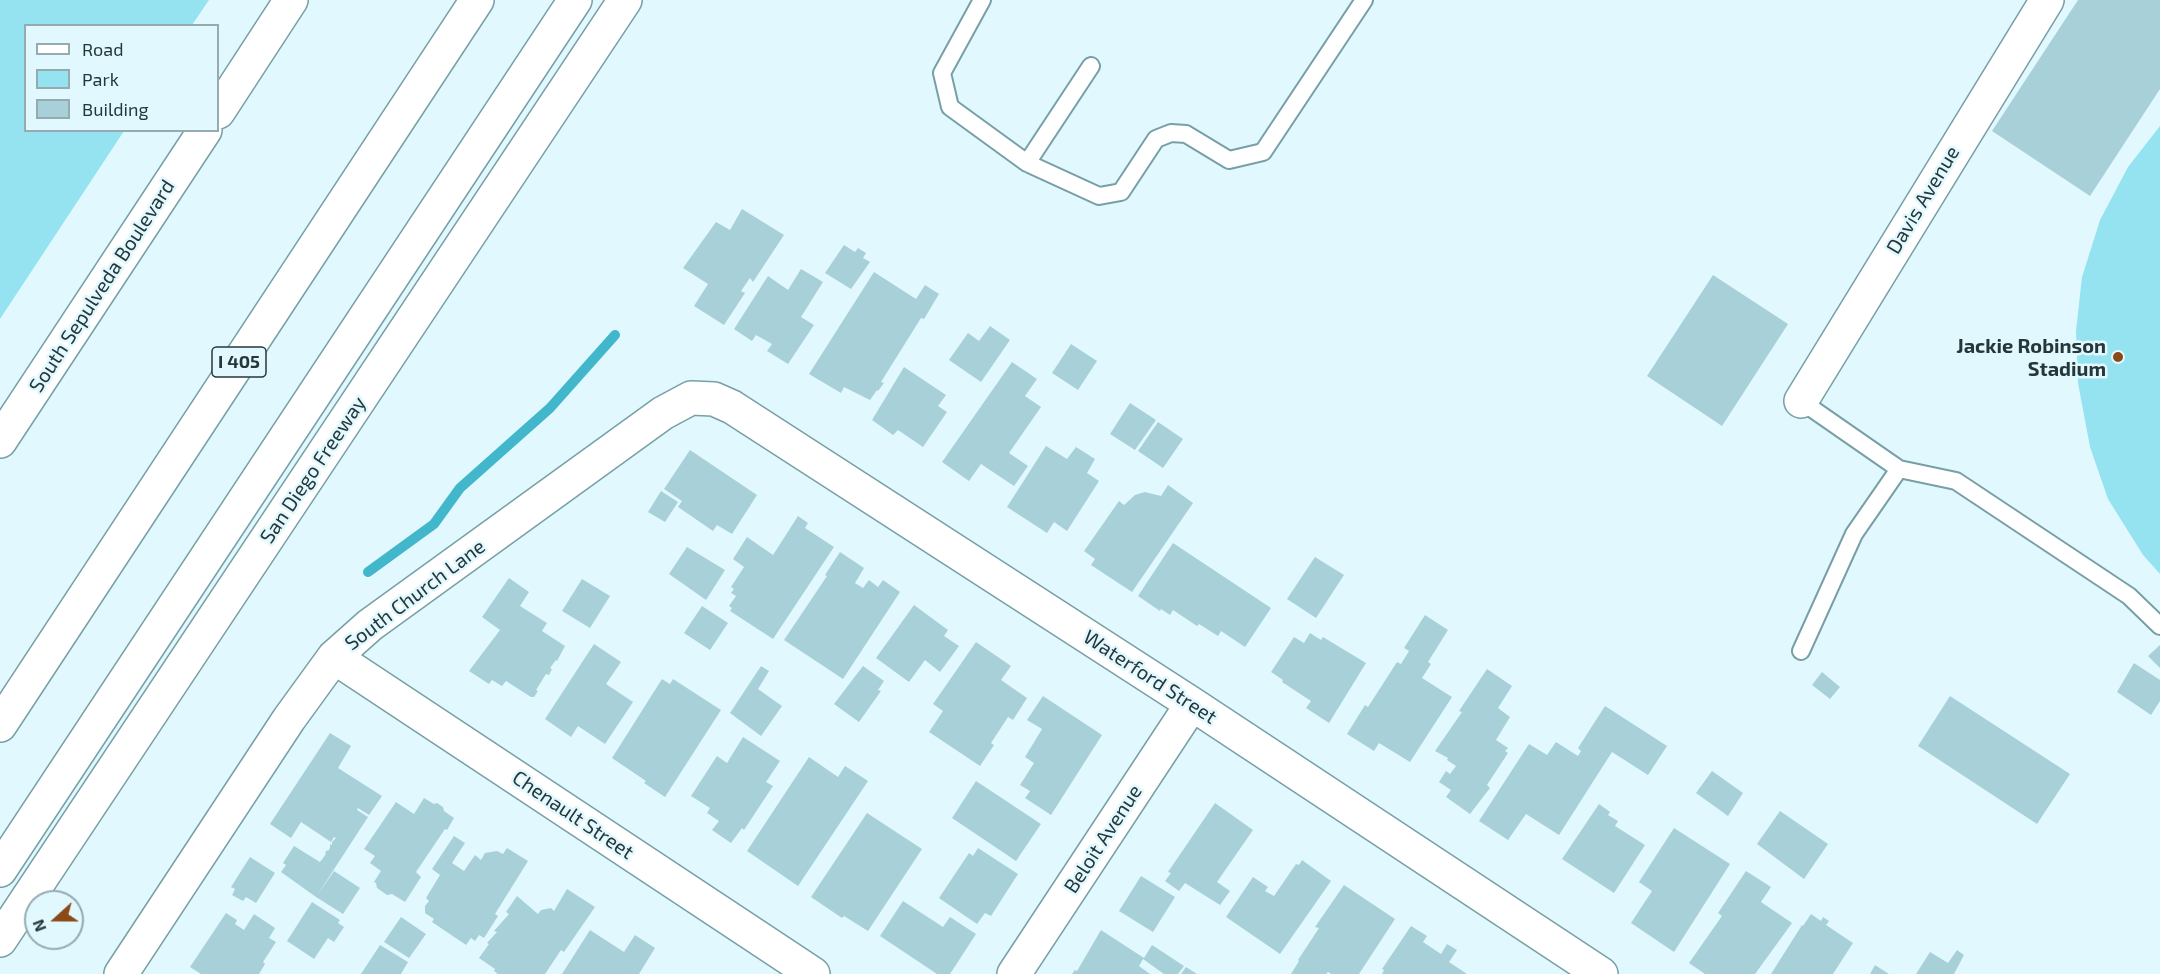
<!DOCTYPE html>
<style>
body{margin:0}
#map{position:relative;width:2160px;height:974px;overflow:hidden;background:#e1f9fe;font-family:"Exo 2",sans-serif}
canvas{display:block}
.legend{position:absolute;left:24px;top:24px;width:195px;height:108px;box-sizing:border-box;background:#e1f9fe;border:2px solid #96abb0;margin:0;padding:8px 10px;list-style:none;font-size:18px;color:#26373a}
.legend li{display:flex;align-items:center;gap:12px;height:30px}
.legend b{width:30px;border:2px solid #96abb0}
.north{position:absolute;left:24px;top:890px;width:60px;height:60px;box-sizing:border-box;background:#e1f9fe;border:2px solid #96abb0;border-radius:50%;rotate:249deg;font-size:16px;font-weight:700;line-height:24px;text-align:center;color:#26373a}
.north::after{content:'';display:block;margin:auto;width:21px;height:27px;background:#8b4918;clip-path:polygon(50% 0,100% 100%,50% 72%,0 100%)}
</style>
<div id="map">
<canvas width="2160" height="974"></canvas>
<ul class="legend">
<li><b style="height:8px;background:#fff"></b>Road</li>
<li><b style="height:16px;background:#95e2f0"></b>Park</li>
<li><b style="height:16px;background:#a7d0d8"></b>Building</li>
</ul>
<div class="north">N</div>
</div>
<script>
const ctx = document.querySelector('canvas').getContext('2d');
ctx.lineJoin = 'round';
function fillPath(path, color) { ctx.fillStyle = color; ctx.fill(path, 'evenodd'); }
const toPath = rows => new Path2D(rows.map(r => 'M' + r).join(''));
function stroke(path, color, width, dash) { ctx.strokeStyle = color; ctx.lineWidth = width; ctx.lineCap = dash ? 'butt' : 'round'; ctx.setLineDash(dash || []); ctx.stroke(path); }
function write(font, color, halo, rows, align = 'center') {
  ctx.font = font + ' "Exo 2",sans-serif'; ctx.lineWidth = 5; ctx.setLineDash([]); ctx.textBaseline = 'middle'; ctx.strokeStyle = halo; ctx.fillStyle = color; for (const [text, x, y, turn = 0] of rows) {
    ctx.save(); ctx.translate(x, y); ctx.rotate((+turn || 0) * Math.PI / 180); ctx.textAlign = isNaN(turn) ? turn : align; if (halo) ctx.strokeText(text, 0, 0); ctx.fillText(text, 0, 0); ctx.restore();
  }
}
const green = toPath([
 [0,0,209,0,192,25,26,26,26,130,124,131,0,319],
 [2160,126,2160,574,2143,555,2108,499,2090,447,2078,383,2076,331,2082,277,2100,220,2128,167]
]);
const stream = toPath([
 [368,572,434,524,460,488,550,408,615,335]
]);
const building = toPath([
 [2078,0,2160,0,2160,89,2090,196,1992,131],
 [742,209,784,235,753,282,750,278,741,291,745,293,724,325,694,306,708,284,683,268,716,222,730,230],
 [844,245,855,252,858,248,866,253,863,258,870,262,851,289,825,273],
 [801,269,823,282,801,317,814,325,788,364,767,351,772,344,756,335,752,341,734,329,768,276,788,290],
 [874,272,916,299,925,285,939,294,924,319,921,318,881,382,884,383,878,391,877,390,870,400,844,387,841,393,809,374],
 [1713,275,1788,324,1722,426,1647,376],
 [990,326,1010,340,981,382,949,360,968,333,979,341],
 [1071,344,1097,361,1078,390,1052,373],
 [1012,362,1037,379,1025,396,1041,407,1009,453,1028,466,1014,486,981,464,969,481,942,462],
 [904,367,946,395,938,406,947,412,923,447,898,430,893,435,872,420],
 [1130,403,1156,420,1135,450,1110,434],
 [1158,422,1183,439,1163,468,1138,451],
 [1046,446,1067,459,1076,447,1095,459,1087,473,1099,481,1067,531,1054,522,1047,533,1007,507],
 [690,450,757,495,732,534,717,525,713,531,678,507,682,501,664,489],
 [1168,485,1193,503,1132,592,1091,565,1095,559,1084,551,1119,501,1124,505,1135,495,1145,492,1161,496],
 [661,491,678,502,665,522,648,512],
 [798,516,808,523,805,528,834,547,773,639,730,611,732,608,729,606,736,596,731,593,734,589,731,587,744,567,733,559,747,537,773,555],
 [1173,543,1271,608,1245,647,1221,631,1218,636,1199,624,1197,626,1173,610,1170,615,1161,609,1160,611,1138,596],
 [687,547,725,570,706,600,669,574],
 [840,552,864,568,855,583,863,588,869,580,878,587,883,580,900,592,843,679,784,640,827,576,825,575],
 [1315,557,1344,575,1316,618,1287,599],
 [509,578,529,592,520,606,547,623,542,631,565,646,557,661,556,660,550,668,552,669,549,675,546,674,536,690,538,691,534,697,531,697,506,681,502,686,492,680,489,684,469,671,500,630,482,617],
 [582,579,610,596,590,628,562,611],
 [914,605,948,630,944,636,959,646,940,672,925,660,909,682,876,658],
 [702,606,728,623,710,650,684,633],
 [1425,615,1448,630,1428,662,1431,664,1422,678,1452,697,1410,762,1379,743,1374,751,1347,734,1365,705,1368,707,1397,662,1401,664,1409,651,1404,648],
 [1310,633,1321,640,1323,637,1366,663,1329,723,1306,708,1311,701,1282,682,1283,680,1271,672,1294,637,1304,643],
 [976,642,1011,666,1001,680,1027,698,1013,720,1008,717,991,743,994,745,980,766,929,732,943,711,933,704],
 [594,644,621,662,606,684,633,702,605,744,578,726,571,737,545,719],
 [2160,645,2160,668,2148,656],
 [2134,663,2160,680,2160,701,2151,715,2117,692],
 [761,666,769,671,758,689,782,706,761,736,730,713],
 [863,666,884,681,878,690,881,691,859,722,834,704],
 [1487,669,1512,686,1498,708,1510,717,1496,740,1508,748,1505,751,1508,753,1487,785,1490,788,1470,814,1446,797,1451,790,1439,782,1446,771,1450,774,1456,766,1447,760,1448,758,1435,751,1462,712,1459,711],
 [1822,672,1840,687,1830,699,1812,685],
 [662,679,670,684,673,679,721,710,665,797,644,783,646,781,612,758],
 [1043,696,1102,735,1051,815,1025,798,1030,791,1020,785,1034,763,1025,757,1042,729,1027,720],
 [1950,696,2070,774,2037,824,1918,746],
 [1605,706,1667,746,1648,775,1612,752,1559,835,1526,814,1508,840,1479,821,1529,744,1547,755,1556,742,1578,756,1581,751,1578,748],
 [330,733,351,746,338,768,382,796,369,815,358,808,357,810,368,817,316,897,281,872,286,865,283,863,294,846,320,862,326,854,325,853,327,850,328,851,330,848,330,844,332,845,332,842,336,838,334,837,331,842,301,822,291,838,270,824],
 [743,737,780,761,766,782,773,786,744,830,742,828,731,843,712,830,719,821,707,813,710,808,691,796,717,756,727,763],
 [809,757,838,777,845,766,868,781,798,886,747,851],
 [1712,771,1743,793,1728,816,1696,793],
 [976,781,1041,824,1016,861,952,818],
 [424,798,434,804,437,803,443,807,444,811,454,818,447,830,445,829,416,872,421,877,405,902,392,894,387,895,377,888,376,883,374,882,381,871,370,863,375,856,364,849,396,802,414,814],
 [1215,803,1253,830,1217,882,1230,891,1220,905,1185,883,1179,891,1165,881,1171,873,1168,872],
 [1599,804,1610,812,1608,815,1618,821,1615,826,1645,845,1614,893,1562,859],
 [1780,811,1828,844,1804,879,1757,844],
 [867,813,922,849,868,931,844,916,842,918,811,897],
 [1674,828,1730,864,1674,952,1631,923,1652,891,1639,882],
 [454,836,465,843,452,863,464,871,475,855,481,860,485,853,497,851,503,854,507,848,528,861,495,914,498,916,484,938,479,935,475,941,471,938,466,945,432,922,434,919,425,913,425,906,429,901,426,898,440,875,432,869],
 [978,848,1018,874,991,916,985,913,977,924,939,898,969,853,973,856],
 [250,857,275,873,256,903,246,897,243,901,232,895,235,889,231,887],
 [1302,860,1331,881,1280,954,1226,917,1253,877,1268,887,1265,891,1274,896,1296,864,1299,865],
 [334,871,360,888,343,914,316,897],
 [1746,871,1771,887,1761,902,1792,923,1755,974,1705,974,1689,963,1722,916,1718,913],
 [1141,876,1175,897,1153,932,1119,911],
 [1344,885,1395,919,1359,974,1331,974,1328,972,1326,974,1291,974,1299,961,1298,960,1319,928,1315,927],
 [567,889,595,907,564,952,561,950,545,974,498,974,494,971,495,969,479,958,489,944,487,943,497,932,494,931,509,914,506,912,517,896,538,914,541,910,551,908,554,911],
 [903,901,943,927,950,917,976,934,950,974,937,974,880,936],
 [312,902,340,920,338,923,344,927,334,942,328,938,314,959,287,941],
 [226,913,237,920,235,924,244,930,254,914,275,928,269,938,276,942,263,962,265,964,259,974,201,974,190,967],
 [1811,914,1821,921,1823,917,1829,921,1826,925,1853,943,1833,974,1771,974,1802,925,1803,926],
 [401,917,426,934,409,958,384,942],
 [1411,926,1427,936,1423,942,1441,954,1447,944,1457,950,1449,962,1467,974,1382,974,1384,970,1382,969],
 [590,930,624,952,635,935,655,948,639,974,562,974],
 [1101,930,1144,958,1152,945,1184,966,1178,974,1164,974,1143,959,1139,966,1150,974,1072,974,1075,970,1077,971],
 [380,945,408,962,401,974,361,974],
 [1957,950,1964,955,1954,974,1916,974,1930,952,1948,963],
 [1875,965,1889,974,1870,974],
 [1186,967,1197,974,1181,974]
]);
const lane = toPath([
 [982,0,942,73,950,107,1027,163],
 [1091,66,1027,163,1099,196,1121,192,1156,139,1171,133,1186,134,1229,160,1263,152,1364,0],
 [1801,401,1899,469,1956,481,2129,596,2160,626],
 [1801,651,1854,534,1899,469]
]);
const street = toPath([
 [1801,401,2047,0],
 [334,657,813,974],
 [121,974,289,719,334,657,370,625,663,413,691,398,714,399,732,407,1192,704,1601,974],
 [1014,974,1192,704]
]);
const secondary = toPath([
 [218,112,291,0],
 [0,441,205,130]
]);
const highway = toPath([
 [0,725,477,0],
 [0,870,575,0],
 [0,940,625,0]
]);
const markers = [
 [2118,357,6,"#8b4918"]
];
const shields = [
 [239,362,54]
];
const shieldNames = [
 ["I 405",239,362]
];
const streetNames = [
 ["Davis Avenue",1923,200,-59],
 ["South Sepulveda Boulevard",102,286,-57],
 ["San Diego Freeway",313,470,-56],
 ["South Church Lane",415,595,-37],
 ["Waterford Street",1150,677,33],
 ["Chenault Street",573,815,34],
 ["Beloit Avenue",1103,839,-57]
];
const poiNames = [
 ["Jackie Robinson",2106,346],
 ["Stadium",2106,369]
];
fillPath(green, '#95e2f0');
stroke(stream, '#42b7cb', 10);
fillPath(building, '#a7d0d8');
stroke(lane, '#779fa6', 20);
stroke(street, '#779fa6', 36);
stroke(secondary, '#779fa6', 36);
stroke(highway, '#779fa6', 36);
stroke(lane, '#fff', 16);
stroke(street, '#fff', 33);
stroke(secondary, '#fff', 33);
stroke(highway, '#fff', 33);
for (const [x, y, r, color] of markers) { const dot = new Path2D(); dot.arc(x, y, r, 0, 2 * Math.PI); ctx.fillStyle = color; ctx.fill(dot); stroke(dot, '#e1f9fe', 2); }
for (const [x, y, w] of shields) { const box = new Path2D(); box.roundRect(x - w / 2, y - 15, w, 30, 4.5); ctx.fillStyle = '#e1f9fe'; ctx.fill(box); stroke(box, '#26373a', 1.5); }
write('bold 18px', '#26373a', null, shieldNames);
write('20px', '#26373a', '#e1f9fe', streetNames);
write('bold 20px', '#26373a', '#e1f9fe', poiNames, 'right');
</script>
